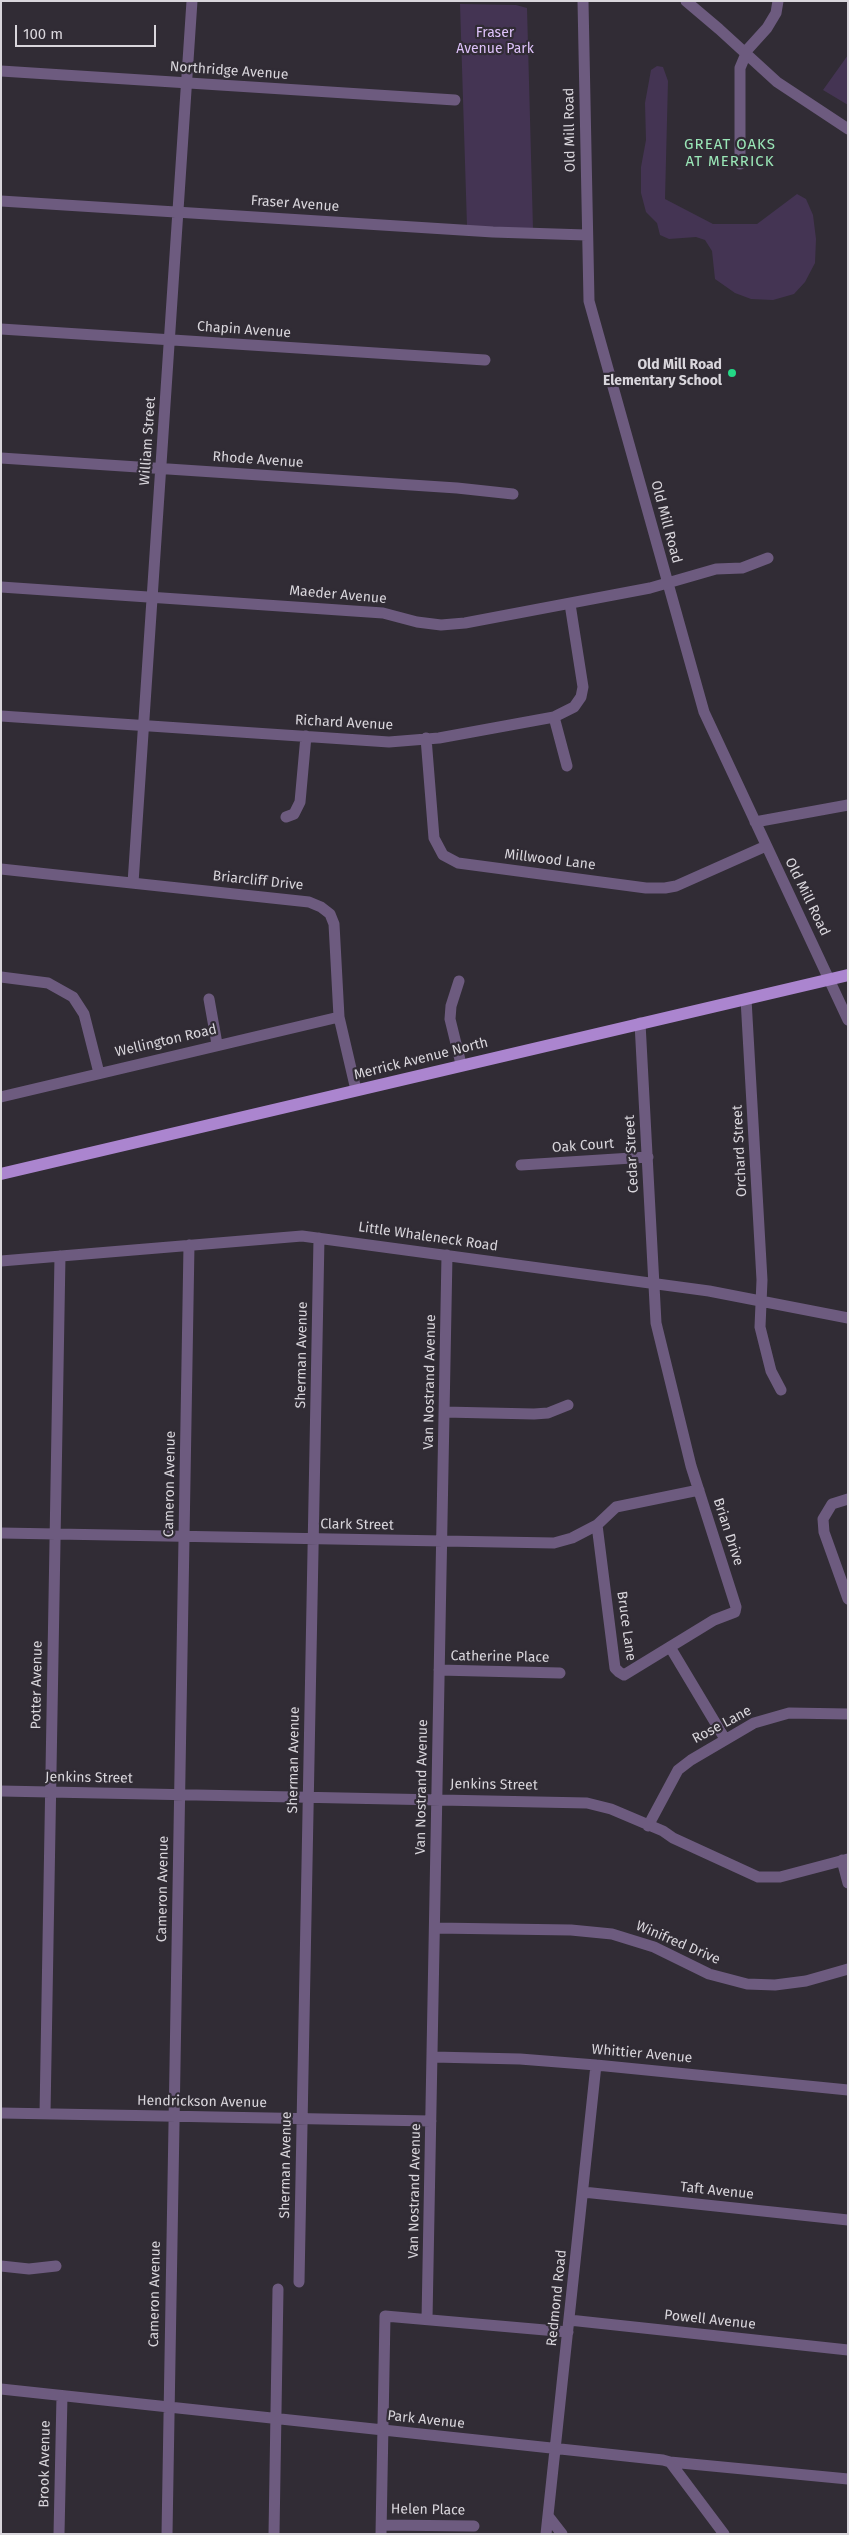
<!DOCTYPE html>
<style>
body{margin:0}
#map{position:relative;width:849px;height:2535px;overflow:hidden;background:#312c35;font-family:"Fira Sans",sans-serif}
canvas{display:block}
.frame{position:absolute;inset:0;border:2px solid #d9d6dc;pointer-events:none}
.scale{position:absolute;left:15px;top:25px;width:141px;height:22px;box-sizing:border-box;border:2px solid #d9d6dc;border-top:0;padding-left:6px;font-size:15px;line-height:18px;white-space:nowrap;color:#d9d6dc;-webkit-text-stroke:4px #312c35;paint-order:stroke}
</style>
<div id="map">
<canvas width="849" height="2535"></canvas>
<div class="frame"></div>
<div class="scale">100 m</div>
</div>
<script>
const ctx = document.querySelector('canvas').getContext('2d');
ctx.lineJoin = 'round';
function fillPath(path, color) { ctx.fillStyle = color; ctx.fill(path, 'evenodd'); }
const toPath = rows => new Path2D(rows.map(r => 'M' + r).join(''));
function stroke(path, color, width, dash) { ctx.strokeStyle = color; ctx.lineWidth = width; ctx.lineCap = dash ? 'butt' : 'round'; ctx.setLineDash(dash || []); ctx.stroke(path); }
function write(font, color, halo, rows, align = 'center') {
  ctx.font = font + ' "Fira Sans",sans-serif'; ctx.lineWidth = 4.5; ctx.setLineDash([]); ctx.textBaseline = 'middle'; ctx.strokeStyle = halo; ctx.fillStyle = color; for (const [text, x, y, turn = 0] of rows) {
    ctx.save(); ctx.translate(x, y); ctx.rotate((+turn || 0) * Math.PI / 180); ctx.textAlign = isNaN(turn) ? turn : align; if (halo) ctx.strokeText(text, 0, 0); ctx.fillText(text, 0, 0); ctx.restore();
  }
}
const green = toPath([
 [460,4,516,5,527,8,533,229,467,226],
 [848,55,848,105,823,90],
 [657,66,663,67,668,81,665,199,713,224,757,224,797,194,806,199,813,215,816,239,815,263,805,282,794,294,773,300,751,299,735,293,715,279,712,251,705,240,696,237,669,239,660,235,657,223,646,212,641,193,641,167,646,140,645,103,651,70]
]);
const minor = toPath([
 [583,1,589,301,704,712,848,1020],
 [686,1,719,29,777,82,848,129],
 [1,71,455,100],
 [740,164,740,68,748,49,767,28,776,13,778,1],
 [1,201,493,232,586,235],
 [1,329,485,360],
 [1,458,457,488,513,494],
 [1,587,383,613,417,622,441,625,465,623,650,588,716,569,742,568,768,558],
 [1,716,389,742,439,738,554,717,574,707,581,697,583,687,570,604],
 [554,717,567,766],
 [426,738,434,838,443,855,458,863,646,888,665,888,676,886,766,846],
 [286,817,294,814,300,802,306,736],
 [755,822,848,805],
 [1,869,309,902,321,907,330,914,334,924,339,1017,356,1090],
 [133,883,192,1],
 [1,977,48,983,73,997,84,1014,99,1073],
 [459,981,451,1006,450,1019,461,1064],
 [209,999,217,1044],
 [746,999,762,1280,760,1327,771,1371,781,1390],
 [1,1097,339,1017],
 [521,1165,648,1157],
 [1,1261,302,1236,709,1291,848,1318],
 [444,1412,534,1414,548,1413,568,1405],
 [848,1499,832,1504,823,1519,824,1532,848,1599],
 [597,1525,615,1668,619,1672,624,1675,714,1620,735,1612,736,1607,691,1466,656,1323,640,1023],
 [1,1533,554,1543,572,1538,597,1525,616,1507,699,1490],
 [670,1647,725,1739],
 [439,1670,560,1673],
 [1,1791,587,1803,611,1809,663,1831,673,1838,758,1877,780,1877,848,1859],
 [648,1826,678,1770,691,1760,754,1723,789,1713,848,1714],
 [842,1860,848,1883],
 [435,1928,571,1930,612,1934,654,1947,709,1974,747,1984,775,1985,806,1981,848,1969],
 [433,2057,520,2059,596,2065,848,2090],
 [1,2113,431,2121],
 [45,2114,60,1256],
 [583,2192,848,2220],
 [1,2266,29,2269,56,2266],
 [299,2282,319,1238],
 [427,2319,447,1255],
 [569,2320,848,2350],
 [1,2389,663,2460,670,2462,848,2479],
 [670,2462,724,2534],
 [548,2516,562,2534],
 [382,2525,474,2526],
 [59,2534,62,2396],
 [167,2534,189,1245],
 [274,2534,278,2289],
 [381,2534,385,2316,568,2332],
 [546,2534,596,2065]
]);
const major = toPath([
 [1,1174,848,975]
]);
const markers = [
 [732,373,5,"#24d886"]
];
const parkNames = [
 ["Fraser",495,33],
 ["Avenue Park",495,49]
];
const streetNames = [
 ["Northridge Avenue",229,71,4],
 ["Old Mill Road",570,130,-91],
 ["Fraser Avenue",295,204,4],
 ["Chapin Avenue",244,330,4],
 ["William Street",148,441,-86],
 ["Rhode Avenue",258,460,4],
 ["Old Mill Road",666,522,75],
 ["Maeder Avenue",338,595,5],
 ["Richard Avenue",344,723,3],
 ["Millwood Lane",550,860,7],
 ["Briarcliff Drive",258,881,6],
 ["Old Mill Road",807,897,64],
 ["Wellington Road",166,1041,-13],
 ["Merrick Avenue North",421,1059,-14],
 ["Oak Court",583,1146,-4],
 ["Orchard Street",740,1151,-93],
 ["Cedar Street",632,1154,-93],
 ["Little Whaleneck Road",428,1237,8],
 ["Sherman Avenue",302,1355,-89],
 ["Van Nostrand Avenue",430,1382,-89],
 ["Cameron Avenue",170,1484,-89],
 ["Clark Street",357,1525,1],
 ["Brian Drive",728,1532,72],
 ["Bruce Lane",626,1626,82],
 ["Catherine Place",500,1657,1],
 ["Potter Avenue",37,1685,-89],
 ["Rose Lane",722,1725,-28],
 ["Sherman Avenue",294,1760,-89],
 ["Jenkins Street",89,1778,1],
 ["Jenkins Street",494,1785,1],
 ["Van Nostrand Avenue",422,1787,-89],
 ["Cameron Avenue",163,1889,-89],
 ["Winifred Drive",678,1943,23],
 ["Whittier Avenue",642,2054,5],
 ["Hendrickson Avenue",202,2102,1],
 ["Sherman Avenue",286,2165,-89],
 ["Van Nostrand Avenue",415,2191,-89],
 ["Taft Avenue",717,2191,6],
 ["Cameron Avenue",155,2294,-89],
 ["Redmond Road",557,2298,-84],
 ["Powell Avenue",710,2320,6],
 ["Park Avenue",426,2420,6],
 ["Brook Avenue",45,2464,-89],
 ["Helen Place",428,2510,1]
];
const poiNames = [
 ["Old Mill Road",722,365],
 ["Elementary School",722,381]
];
const neighbourhoodNames = [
 ["GREAT OAKS",730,145],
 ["AT MERRICK",730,162]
];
fillPath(green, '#443453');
stroke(minor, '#6d5b7f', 11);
stroke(major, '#ab85cf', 12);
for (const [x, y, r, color] of markers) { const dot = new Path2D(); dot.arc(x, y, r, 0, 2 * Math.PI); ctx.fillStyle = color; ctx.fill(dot); stroke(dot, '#312c35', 2); }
write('14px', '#dec2fa', '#312c35', parkNames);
write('14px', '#d9d6dc', '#312c35', streetNames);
write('bold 14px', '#d9d6dc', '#312c35', poiNames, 'right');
ctx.letterSpacing = '1px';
write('15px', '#9ae6b7', '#312c35', neighbourhoodNames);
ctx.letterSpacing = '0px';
</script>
